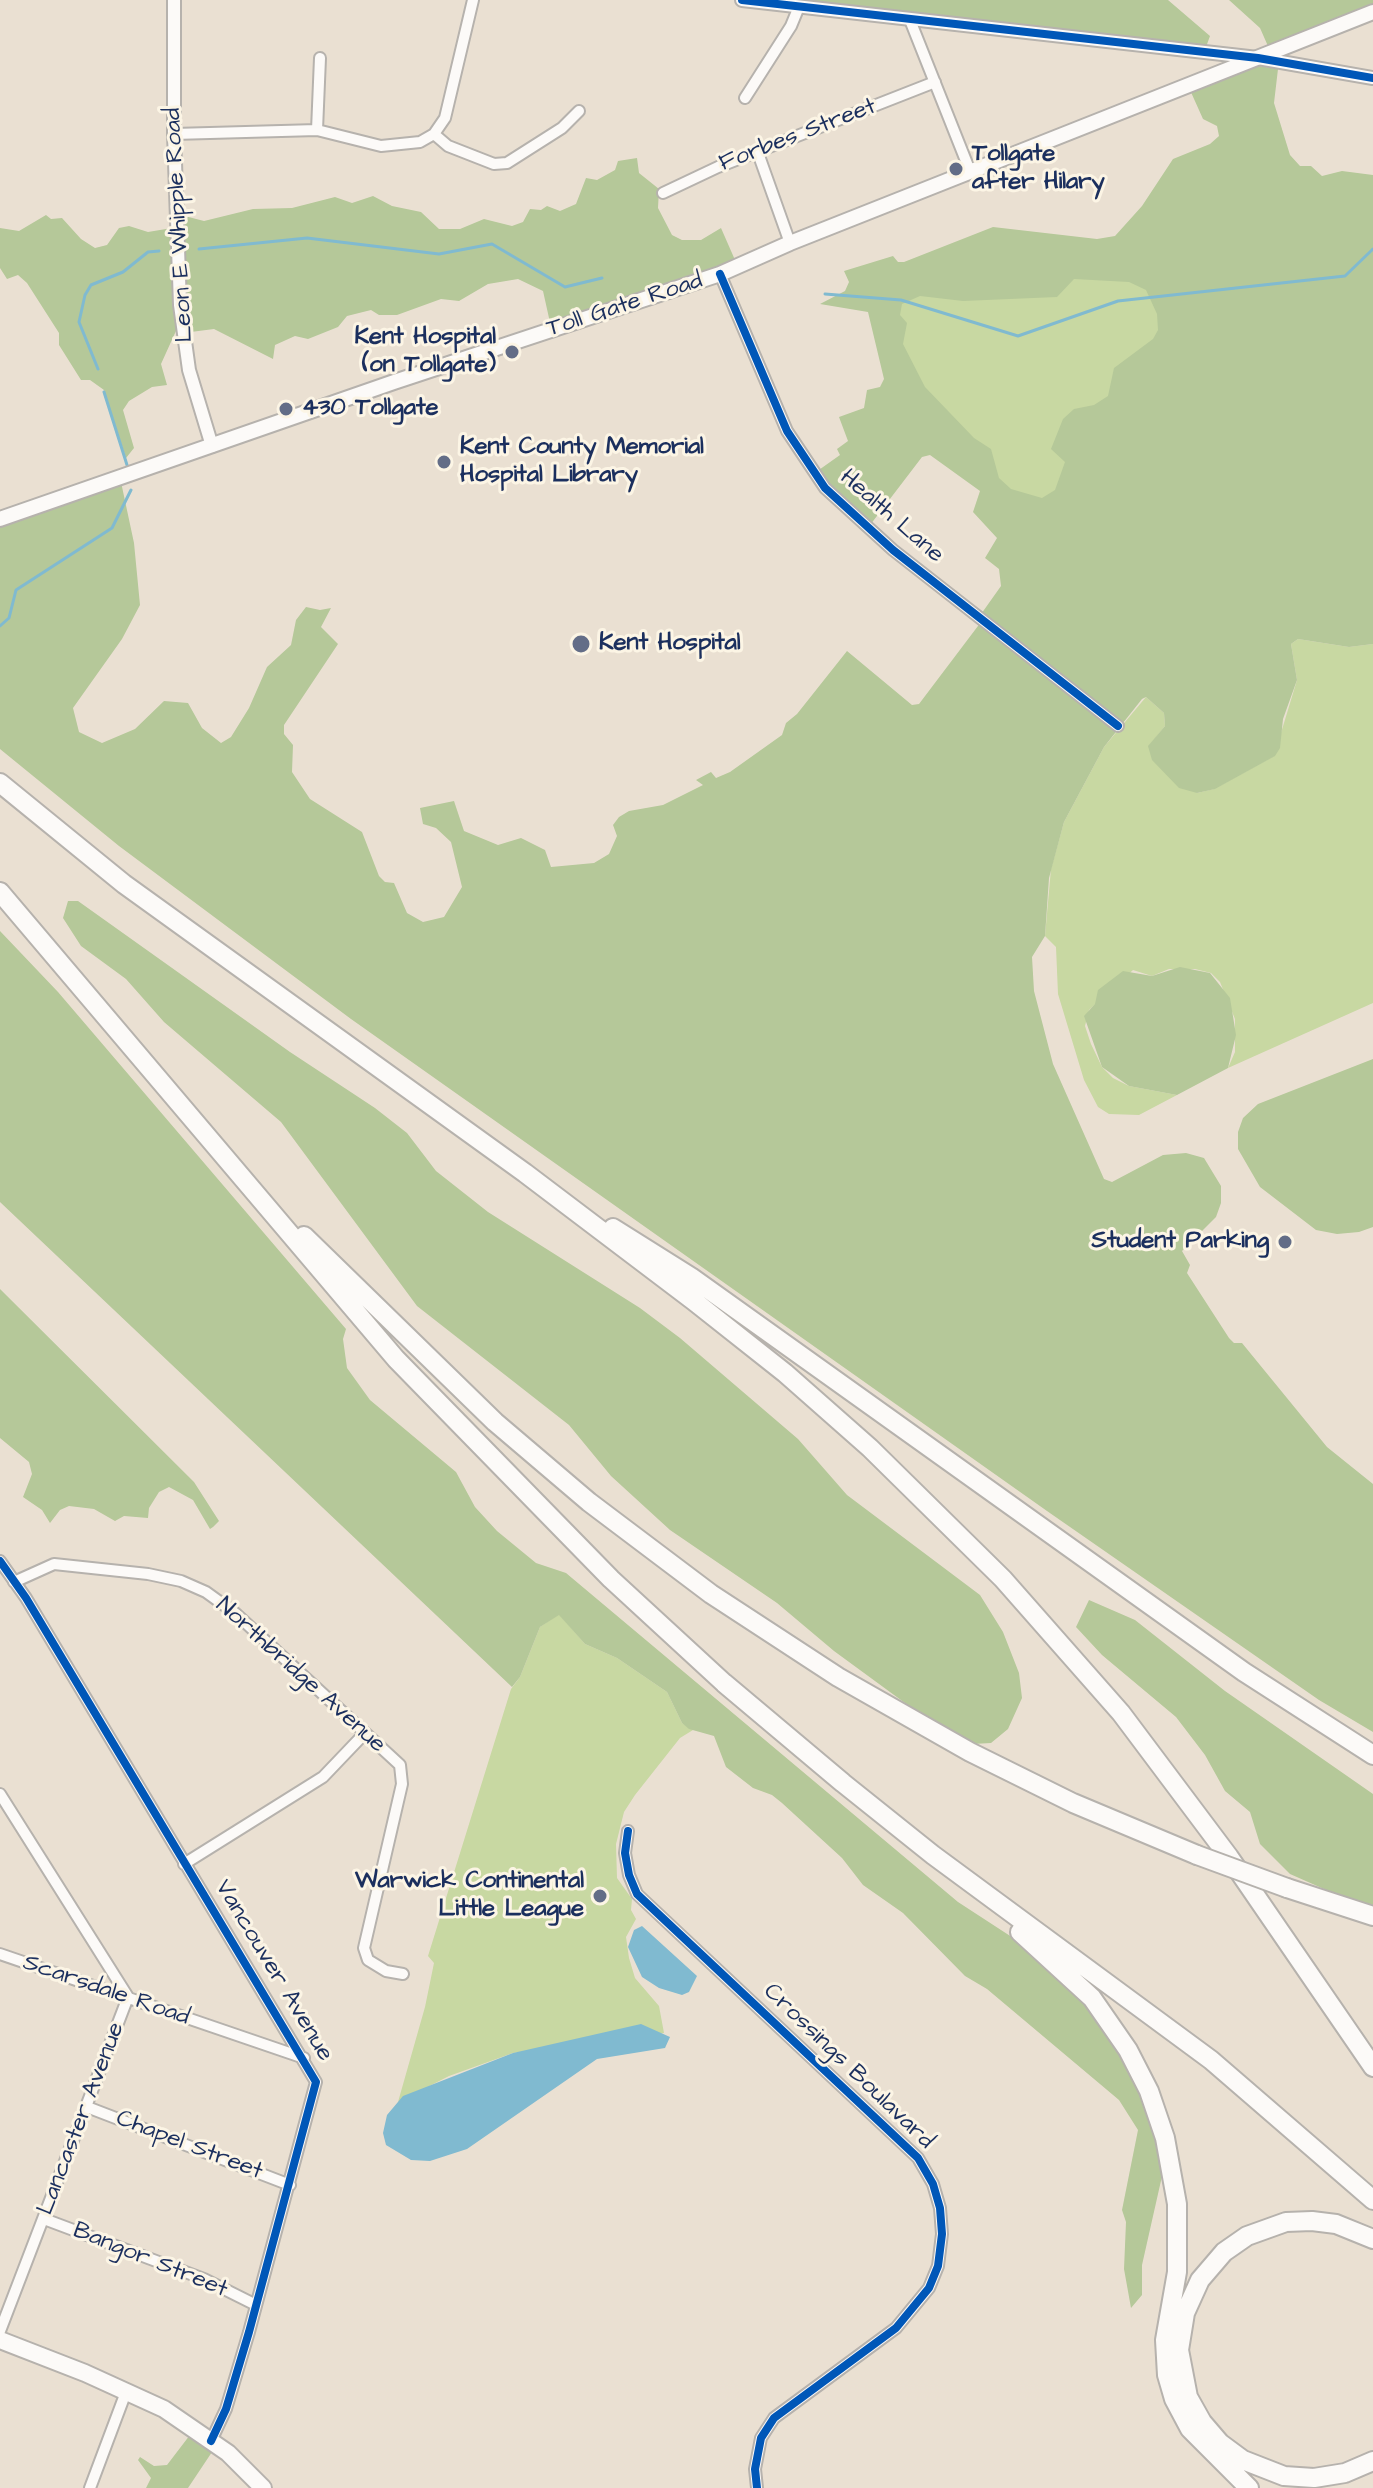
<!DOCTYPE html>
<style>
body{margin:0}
canvas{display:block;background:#eae0d2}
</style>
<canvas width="1373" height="2488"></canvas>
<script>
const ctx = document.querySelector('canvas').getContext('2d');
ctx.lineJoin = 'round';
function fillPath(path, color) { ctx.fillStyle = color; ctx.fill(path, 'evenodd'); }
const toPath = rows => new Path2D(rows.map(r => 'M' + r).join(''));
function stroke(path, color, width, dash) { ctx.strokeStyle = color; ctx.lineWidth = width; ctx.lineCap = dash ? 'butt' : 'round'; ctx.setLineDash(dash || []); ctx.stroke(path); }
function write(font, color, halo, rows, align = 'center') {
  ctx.font = font + ' "Architects Daughter",sans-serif'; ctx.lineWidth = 6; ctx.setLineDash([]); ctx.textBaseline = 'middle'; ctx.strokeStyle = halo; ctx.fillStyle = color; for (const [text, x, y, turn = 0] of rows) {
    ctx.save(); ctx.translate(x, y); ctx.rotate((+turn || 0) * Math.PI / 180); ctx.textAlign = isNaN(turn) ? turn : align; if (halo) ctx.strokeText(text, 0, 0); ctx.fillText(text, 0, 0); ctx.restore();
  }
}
const green = toPath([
 [1227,215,1064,562,896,377,899,268,1111,258],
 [1298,639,1349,647,1373,644,1373,1003,1228,1068,1235,1052,1235,1019,1220,982,1211,973,1195,969,1169,969,1152,976,1133,970,1089,1010,1085,1026,1091,1044,1102,1067,1113,1078,1129,1086,1177,1095,1139,1115,1109,1114,1098,1107,1084,1080,1058,994,1056,947,1045,936,1051,869,1064,822,1104,747,1146,697,1164,713,1165,726,1149,746,1197,793,1214,789,1274,756,1297,680,1291,644],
 [559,1614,585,1644,617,1658,667,1692,682,1723,693,1730,680,1738,635,1795,624,1812,616,1844,617,1878,632,1899,631,1910,636,1919,626,1937,629,1958,635,1978,659,2006,664,2033,513,2053,449,2076,398,2102,425,2007,434,1963,428,1956,511,1689,520,1677,540,1627]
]);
const forest = toPath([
 [741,0,1168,0,1210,36,1202,58],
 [1229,0,1373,0,1373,13,1271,53,1260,28],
 [1252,65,1278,69,1274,103,1290,155,1300,166,1311,166,1322,176,1342,171,1373,175,1373,644,1349,647,1298,639,1291,644,1297,680,1283,719,1280,748,1275,756,1215,789,1197,793,1179,788,1152,760,1148,746,1165,726,1164,713,1146,697,1142,699,1104,747,1064,822,1049,878,1045,936,1032,957,1034,991,1053,1064,1104,1179,1112,1182,1163,1155,1186,1153,1204,1158,1221,1186,1221,1203,1216,1217,1182,1251,1190,1265,1187,1273,1229,1338,1234,1343,1242,1343,1327,1447,1373,1484,1373,1732,1319,1700,1047,1511,351,1019,119,846,0,749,0,521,121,482,134,543,140,605,122,639,73,708,79,732,102,743,135,729,164,701,188,703,202,728,221,743,231,737,249,708,267,667,291,645,296,620,306,607,320,610,331,608,321,627,338,644,284,725,284,734,293,745,292,772,310,799,362,832,379,876,385,882,394,883,407,913,423,922,444,917,462,887,451,842,436,828,423,824,420,808,454,801,464,831,498,845,521,838,545,850,551,867,594,863,609,854,617,836,613,825,619,817,629,811,663,805,703,785,696,780,711,772,716,778,730,772,782,735,786,723,797,714,847,651,912,705,919,704,981,622,979,617,1001,586,999,569,985,558,997,538,973,512,980,491,930,455,922,457,867,529,816,472,840,455,837,449,848,441,839,417,864,408,867,390,880,387,884,379,868,312,820,304,845,291,849,282,844,271,893,256,898,262,904,262,993,227,1097,239,1115,236,1142,206,1173,159,1210,144,1219,136,1217,126,1203,119,1190,90],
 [1074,279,1129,282,1146,290,1157,314,1158,330,1153,339,1114,368,1108,396,1094,405,1074,409,1063,419,1051,449,1065,462,1055,490,1042,498,1011,489,999,478,991,449,974,438,925,387,903,344,907,323,900,315,902,304,920,296,963,301,1057,297],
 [637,158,639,173,659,189,658,208,672,235,682,240,701,240,721,228,735,260,551,327,543,291,518,279,488,284,459,301,441,299,397,315,379,315,371,310,347,316,338,327,308,339,295,336,275,345,273,359,214,329,183,333,180,322,161,364,167,385,152,387,129,401,123,410,134,448,126,458,104,390,90,380,81,380,59,345,59,333,27,283,18,275,7,279,0,268,0,228,19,231,46,215,51,219,62,218,81,239,95,248,107,245,119,228,129,226,148,232,172,228,173,213,204,221,253,209,292,208,335,197,352,203,373,196,392,206,421,212,439,229,460,229,484,219,512,226,523,222,530,209,541,210,547,206,560,211,576,204,586,178,597,180,615,170,618,161],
 [68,901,78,901,290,1052,375,1108,407,1133,436,1171,488,1212,640,1308,680,1338,798,1439,847,1495,980,1595,1003,1632,1019,1673,1022,1698,1008,1729,991,1743,973,1744,920,1714,834,1651,777,1603,670,1530,611,1476,569,1425,417,1306,281,1122,164,1022,126,979,81,946,63,918],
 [0,931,58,992,346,1329,343,1339,347,1368,370,1400,456,1472,475,1507,497,1531,536,1563,566,1573,958,1902,1044,1958,1117,2036,1167,2154,1142,2265,1142,2295,1131,2308,1124,2269,1126,2222,1122,2210,1138,2130,1119,2100,987,1989,965,1976,903,1913,863,1885,842,1858,782,1803,772,1795,753,1788,726,1767,714,1736,689,1729,682,1723,667,1692,617,1658,585,1644,559,1615,540,1627,520,1677,512,1687,0,1202],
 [1180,967,1210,973,1230,998,1236,1035,1228,1068,1177,1095,1129,1086,1102,1067,1084,1016,1095,1004,1098,990,1123,971,1152,976],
 [1373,1059,1373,1227,1359,1232,1337,1234,1316,1230,1260,1187,1238,1149,1238,1132,1243,1118,1258,1104],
 [0,1289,194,1482,219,1521,213,1527,210,1529,193,1500,169,1487,159,1492,149,1508,148,1518,124,1516,115,1521,94,1509,69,1506,60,1510,50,1523,42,1510,23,1497,32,1474,29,1462,0,1438],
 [1089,1600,1135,1620,1225,1691,1373,1794,1373,1905,1333,1893,1290,1874,1260,1844,1250,1812,1225,1791,1205,1755,1176,1717,1102,1655,1076,1627],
 [193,2431,216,2446,188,2488,146,2488,151,2478,138,2460,140,2457,154,2466,167,2465]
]);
const water = toPath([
 [642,1926,697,1976,689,1992,682,1995,659,1988,642,1977,628,1947,634,1930],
 [641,2024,670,2037,665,2048,597,2059,467,2149,430,2161,411,2160,386,2145,383,2133,387,2115,403,2096,513,2053]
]);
const stream = toPath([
 [199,249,307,238,439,254,492,244,565,287,602,278],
 [825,294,901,300,1018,336,1118,301,1345,276,1373,249],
 [98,369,79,322,85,295,91,285,123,272,148,252,159,251],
 [104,392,127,465],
 [0,626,9,618,16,590,112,528,131,490]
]);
const minor = toPath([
 [910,20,970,171],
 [745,98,791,26,798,9],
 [317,130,320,58],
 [174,134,317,130,381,146,420,142,434,134,445,118,473,0],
 [434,134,448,146,494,164,507,163,562,128,579,111],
 [758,153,790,243],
 [663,193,718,167,935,82],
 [720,274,787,431,825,488,893,550,1118,726],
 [0,1561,26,1598,316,2082,249,2332,226,2409,211,2441],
 [14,1582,54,1564,148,1574,181,1581,206,1592,235,1613,400,1765,402,1784,364,1948,368,1960,386,1971,403,1974],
 [0,1794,128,1997,0,2331],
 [628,1831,625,1853,629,1875,637,1894,918,2158,933,2184,940,2208,942,2234,938,2266,929,2288,896,2328,774,2418,761,2438,755,2469,757,2488],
 [184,1864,323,1777,365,1733],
 [0,1954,304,2058],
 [87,2107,290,2185],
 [44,2219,204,2279,256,2305],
 [90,2488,126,2392]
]);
const tertiary = toPath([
 [174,0,174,134,180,305,189,370,212,446],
 [742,0,1258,58,1373,78]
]);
const secondary = toPath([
 [0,519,394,382,720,274,790,243,1373,12]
]);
const primary = toPath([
 [0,2340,85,2373,164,2409,228,2453,263,2488]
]);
const motorway = toPath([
 [0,783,124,884,525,1173,694,1301,785,1373,870,1448,1003,1579,1121,1713,1229,1857,1373,2067],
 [0,892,396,1359,611,1579,724,1683,843,1783,933,1855,1211,2060,1373,2200],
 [613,1228,691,1277,1244,1672,1373,1755],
 [304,1236,495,1422,589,1502,711,1594,838,1677,970,1752,1073,1803,1197,1855],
 [1287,1888,1373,1916],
 [1020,1932,1092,1998,1128,2050,1149,2091,1165,2138,1177,2204,1177,2272,1165,2340,1167,2375,1174,2399,1190,2429,1249,2488],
 [1373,2239,1336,2224,1312,2221,1286,2222,1247,2236,1224,2252,1200,2280,1185,2313,1179,2350,1188,2397,1202,2422,1220,2443,1243,2460,1284,2476,1314,2478,1345,2473,1373,2461]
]);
const motorwayBridge = toPath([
 [1197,1855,1287,1888]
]);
const cycleway = toPath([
 [742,0,1258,58,1373,78],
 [720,274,787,431,825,488,893,550,1118,726],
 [0,1561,26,1598,316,2082,249,2332,226,2409,211,2441],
 [628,1831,625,1853,629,1875,637,1894,918,2158,933,2184,940,2208,942,2234,938,2266,929,2288,896,2328,774,2418,761,2438,755,2469,757,2488]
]);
const markers = [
 [956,169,8,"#636d87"],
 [512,352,8,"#636d87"],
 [286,409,8,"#636d87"],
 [444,462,8,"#636d87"],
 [581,644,10,"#636d87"],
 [1285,1242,8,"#636d87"],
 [600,1896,8,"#636d87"]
];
const streetNames = [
 ["Forbes Street",798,136,-21],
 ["Leon E Whipple Road",180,225,-93],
 ["Toll Gate Road",625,306,-18],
 ["Health Lane",891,517,41],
 ["Northbridge Avenue",300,1676,42],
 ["Vancouver Avenue",273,1971,59],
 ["Scarsdale Road",106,1991,19],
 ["Crossings Boulavard",848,2067,44],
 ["Lancaster Avenue",82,2119,-69],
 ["Chapel Street",189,2146,21],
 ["Bangor Street",150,2261,22]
];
const poiNames = [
 ["Tollgate",972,155],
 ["after Hilary",972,183],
 ["Kent Hospital",496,338,"right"],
 ["(on Tollgate)",496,366,"right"],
 ["430 Tollgate",302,409],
 ["Kent County Memorial",460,448],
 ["Hospital Library",460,476],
 ["Kent Hospital",599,644],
 ["Student Parking",1269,1242,"right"],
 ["Warwick Continental",584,1882,"right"],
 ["Little League",584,1910,"right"]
];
fillPath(green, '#c8d8a2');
fillPath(forest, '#b5c899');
fillPath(water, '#80bad0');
stroke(stream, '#80bad0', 3);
stroke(minor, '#b6b2ad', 14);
stroke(tertiary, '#b6b2ad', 16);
stroke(secondary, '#b6b2ad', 18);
stroke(primary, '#b6b2ad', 20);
stroke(motorway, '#b6b2ad', 22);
stroke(minor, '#fcfaf8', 10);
stroke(tertiary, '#fcfaf8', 12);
stroke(secondary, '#fcfaf8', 14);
stroke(primary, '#fcfaf8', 16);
stroke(motorway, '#fcfaf8', 18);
stroke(motorwayBridge, '#b6b2ad', 22, []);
stroke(motorwayBridge, '#fcfaf8', 18);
stroke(cycleway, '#0057b8', 8);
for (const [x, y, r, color] of markers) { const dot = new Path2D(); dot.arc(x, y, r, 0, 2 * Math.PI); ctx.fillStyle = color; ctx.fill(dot); stroke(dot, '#fcf5e5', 3); }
write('24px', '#1b2f5e', '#fcf5e5', streetNames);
write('bold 24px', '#1b2f5e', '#fcf5e5', poiNames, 'left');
</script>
